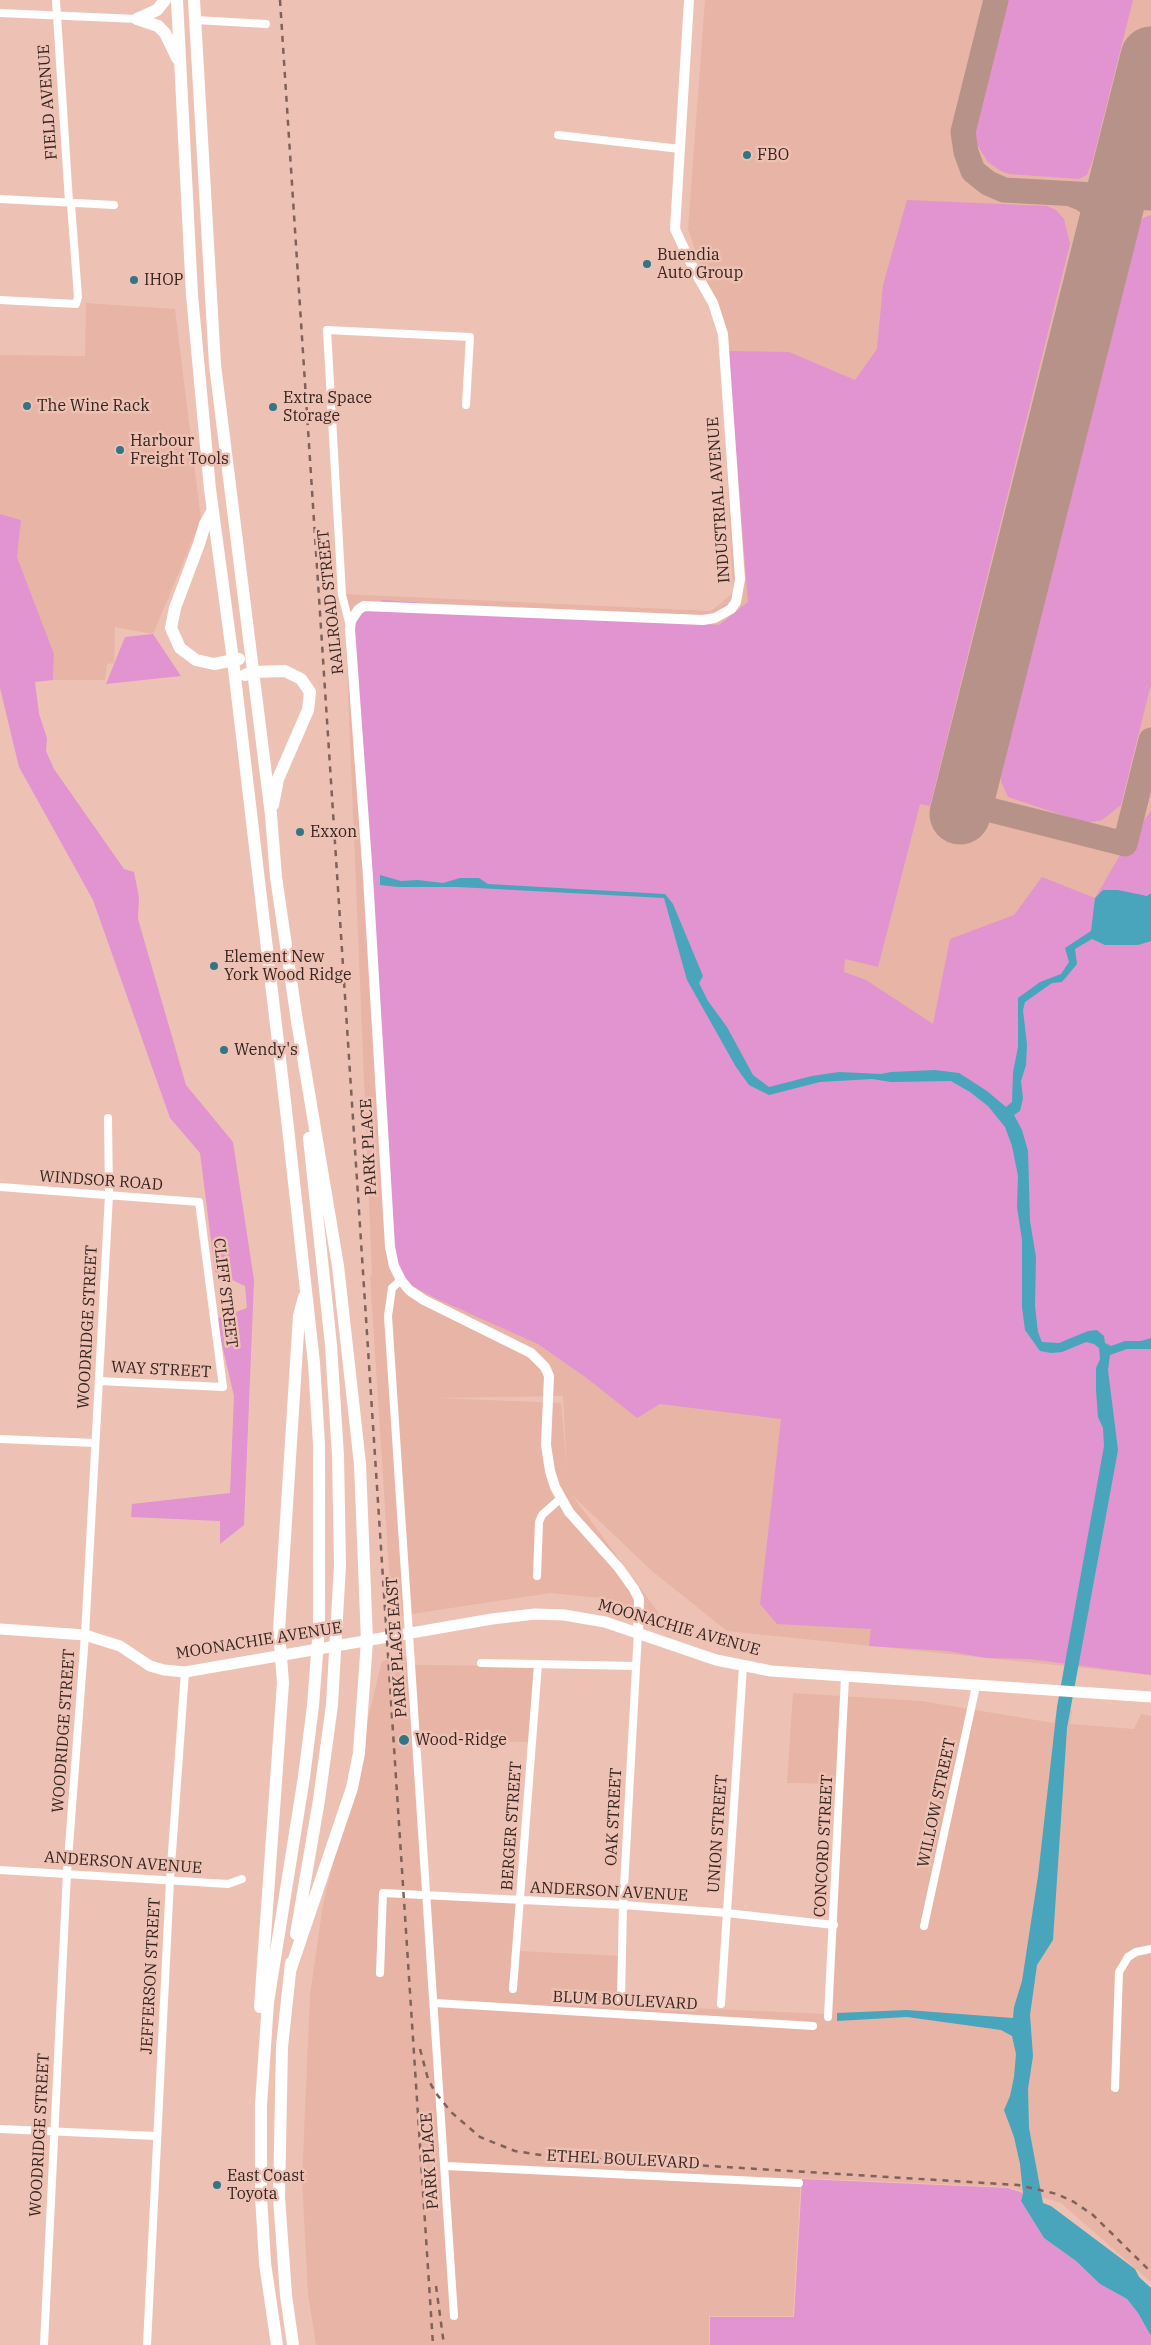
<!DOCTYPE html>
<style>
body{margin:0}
canvas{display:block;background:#eec1b5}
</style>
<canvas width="1151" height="2345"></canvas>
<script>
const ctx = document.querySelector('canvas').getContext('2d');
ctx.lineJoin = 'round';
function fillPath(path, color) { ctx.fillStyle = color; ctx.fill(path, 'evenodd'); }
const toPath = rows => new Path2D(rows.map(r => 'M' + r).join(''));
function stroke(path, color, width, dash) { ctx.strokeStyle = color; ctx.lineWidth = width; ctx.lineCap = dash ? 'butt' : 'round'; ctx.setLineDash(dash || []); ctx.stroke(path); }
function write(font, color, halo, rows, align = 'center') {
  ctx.font = font + ' "IBM Plex Serif",serif'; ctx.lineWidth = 5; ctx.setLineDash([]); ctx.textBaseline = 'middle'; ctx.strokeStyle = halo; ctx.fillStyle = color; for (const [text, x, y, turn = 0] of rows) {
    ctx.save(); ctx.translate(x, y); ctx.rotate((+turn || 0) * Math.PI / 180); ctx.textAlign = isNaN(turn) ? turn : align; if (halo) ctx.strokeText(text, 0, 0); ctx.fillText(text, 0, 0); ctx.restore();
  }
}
const built = toPath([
 [705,0,1151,0,1151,1675,727,1631,652,1571,572,1495,658,1612,657,1617,600,1598,550,1593,392,1617,370,1276,372,1275,344,594,711,611,733,593,720,323,688,229],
 [563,1396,567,1469,561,1403,437,1398],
 [86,303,175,309,201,520,153,634,115,627,114,663,107,664,105,680,53,680,54,654,17,557,21,520,0,514,0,355,85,356],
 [411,1656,412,1665,537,1666,532,1742,418,1740,427,1894,520,1899,518,1951,623,1956,623,2005,828,2014,840,1784,787,1783,793,1693,921,1701,1054,1723,1057,1709,1072,1710,1070,1724,1134,1729,1141,1714,1151,1716,1151,2282,1061,2203,1008,2187,801,2178,793,2316,709,2316,709,2345,316,2345,308,2293,302,2180,310,1995,323,1904,382,1661]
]);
const green = toPath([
 [1007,0,1133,0,1093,159,1087,175,1079,179,1009,174,1001,171,988,162,976,143,975,131],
 [907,200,1047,206,1056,210,1064,219,1070,244,930,806,920,804,878,967,845,959,844,972,866,980,933,1024,950,939,1014,915,1042,877,1095,898,1120,855,1125,856,1134,853,1144,820,1151,811,1151,1675,1030,1659,986,1658,947,1651,869,1646,871,1629,777,1624,760,1604,781,1419,660,1404,637,1418,588,1379,538,1344,435,1298,401,1280,394,1266,349,619,383,600,719,625,748,602,728,351,789,352,855,380,877,349,883,285],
 [1151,215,1151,684,1121,805,1102,820,1086,823,1008,797,1001,781,1001,770,1138,225,1143,218],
 [0,514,21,520,17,557,54,654,53,680,35,682,39,714,47,738,46,751,54,769,124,869,134,872,139,897,138,919,186,1085,233,1142,254,1280,244,1525,220,1544,220,1521,131,1517,132,1504,230,1493,234,1396,216,1319,247,1308,245,1286,215,1272,200,1153,170,1118,93,900,19,767,0,688],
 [153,634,181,676,106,684,125,637],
 [802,2179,1008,2188,1023,2193,1021,2201,1044,2238,1076,2261,1100,2284,1127,2299,1138,2313,1151,2336,1151,2345,710,2345,710,2317,794,2317]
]);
const water = toPath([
 [380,875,401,881,418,880,443,883,460,878,479,878,488,884,665,894,673,904,703,976,699,983,708,1001,727,1027,753,1075,769,1087,812,1076,839,1072,881,1074,891,1072,935,1070,959,1073,987,1091,1006,1107,1012,1102,1013,1072,1018,1047,1018,998,1040,982,1061,974,1069,962,1065,948,1091,931,1095,898,1103,890,1118,890,1147,896,1151,893,1151,941,1138,945,1105,945,1092,939,1075,949,1077,964,1062,982,1052,983,1025,1002,1023,1010,1027,1045,1026,1065,1021,1081,1023,1098,1020,1111,1014,1115,1022,1130,1028,1151,1030,1221,1036,1257,1035,1306,1038,1332,1042,1342,1059,1343,1088,1331,1097,1330,1104,1336,1105,1343,1111,1346,1125,1341,1141,1341,1151,1338,1151,1349,1127,1349,1110,1355,1108,1370,1118,1450,1067,1728,1053,1940,1037,1965,1030,2015,1033,2056,1028,2089,1029,2128,1043,2203,1051,2206,1135,2269,1139,2277,1151,2288,1151,2336,1138,2313,1127,2299,1100,2284,1076,2261,1044,2238,1021,2201,1023,2193,1020,2164,1014,2137,1004,2110,1010,2096,1014,2077,1016,2054,1012,2036,1001,2030,907,2017,837,2021,837,2013,907,2010,1013,2018,1014,2007,1022,1981,1038,1876,1057,1707,1104,1446,1103,1428,1098,1417,1096,1390,1096,1368,1100,1359,1099,1348,1094,1344,1086,1342,1062,1352,1051,1353,1040,1351,1025,1330,1022,1307,1022,1240,1017,1207,1018,1176,1012,1146,1005,1127,988,1106,970,1092,951,1081,891,1082,872,1079,820,1082,769,1095,749,1085,736,1067,687,980,664,898,458,887,398,887,380,885]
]);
const taxiway = toPath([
 [996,0,963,132,966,152,973,171,988,183,1004,190,1151,198],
 [1127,151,1129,168,1134,181,1145,194,1151,196],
 [1071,194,1083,199,1095,207,1104,224,1106,237],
 [963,803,1125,844,1151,740]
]);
const runway = toPath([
 [960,814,1151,57]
]);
const minor = toPath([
 [56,0,69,202],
 [0,13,137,19],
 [195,20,266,24],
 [558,135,680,149],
 [0,199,114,205],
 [0,300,76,304,78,297,71,204],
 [350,626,342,595,327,330,470,337,466,405],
 [0,1187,199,1202,223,1387,99,1381],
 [401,1280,392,1288,388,1316,454,2316],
 [0,1439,95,1443],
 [537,1576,539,1522,542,1515,561,1498],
 [481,1663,636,1666],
 [0,1870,228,1884,242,1879],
 [924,1926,976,1686],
 [380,1973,383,1893,623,1905,727,1913,834,1925],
 [513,1989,538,1664],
 [621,1999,623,1905,638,1632],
 [435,2003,813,2026],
 [721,2004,743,1666],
 [828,2017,845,1677],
 [1115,2088,1119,1972,1128,1957,1136,1952,1151,1949],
 [0,2129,156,2136],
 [446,2166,799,2183],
 [44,2345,67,1873,85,1635,109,1195,108,1118],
 [147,2345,170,1880,185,1672]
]);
const tertiary = toPath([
 [638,1632,639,1599,634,1589,619,1568,569,1512,555,1487,550,1471,546,1445,549,1376,545,1367,531,1353,424,1300,409,1290,401,1280,394,1266,390,1247,368,877,350,629,351,621,358,610,364,606,703,620,715,618,731,609,736,602,740,579,723,334,713,303,693,268,675,229,689,0]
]);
const secondary = toPath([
 [0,1629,85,1635,120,1646,150,1666,164,1670,185,1672,492,1619,535,1614,564,1615,605,1622,716,1660,771,1671,1151,1697]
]);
const trunk = toPath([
 [177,0,192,295,210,489,233,660,286,1110,314,1363,319,1444,319,1627,313,1706,304,1777,268,2002,261,2105,261,2196,265,2263,277,2345],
 [194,0,215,365,271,815,276,877,297,1021,338,1266,360,1464,367,1641,359,1753,352,1788,290,1971],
 [137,19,158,26,165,33,177,58],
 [137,19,157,10,165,0],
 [213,510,205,524,199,544,175,608,171,628,180,648,196,660,214,664,239,659],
 [245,675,252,672,285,671,301,679,310,692,308,710,278,779,273,805],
 [296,1934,319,1800,332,1705,340,1565,338,1456,331,1345,309,1138],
 [291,1963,282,2047,279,2197,286,2295,293,2345],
 [260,2007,283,1683,279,1631,299,1316,304,1297]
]);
const rail = toPath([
 [280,0,433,2345],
 [420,2049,428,2079,435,2092,451,2112,480,2137,515,2151,547,2156,1018,2185,1057,2194,1074,2202,1093,2215,1151,2272],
 [436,2286,444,2345]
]);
const markers = [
 [747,155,5,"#327685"],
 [647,264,5,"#327685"],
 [134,280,5,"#327685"],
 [27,406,5,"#327685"],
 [273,407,5,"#327685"],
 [120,450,5,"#327685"],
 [300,832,5,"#327685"],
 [214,966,5,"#327685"],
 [224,1050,5,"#327685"],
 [404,1740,6,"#327685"],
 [217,2185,5,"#327685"]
];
const streetNames = [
 ["FIELD AVENUE",48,102,-94],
 ["INDUSTRIAL AVENUE",719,500,-94],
 ["RAILROAD STREET",331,602,-96],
 ["PARK PLACE",369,1147,-93],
 ["WINDSOR ROAD",101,1181,4],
 ["CLIFF STREET",225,1293,83],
 ["WOODRIDGE STREET",88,1327,-87],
 ["WAY STREET",161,1370,3],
 ["MOONACHIE AVENUE",679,1628,16],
 ["MOONACHIE AVENUE",259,1641,-9],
 ["PARK PLACE EAST",397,1647,-94],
 ["WOODRIDGE STREET",64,1731,-86],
 ["WILLOW STREET",937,1803,-78],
 ["OAK STREET",614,1817,-87],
 ["BERGER STREET",512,1826,-86],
 ["UNION STREET",718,1834,-86],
 ["CONCORD STREET",824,1846,-87],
 ["ANDERSON AVENUE",123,1863,4],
 ["ANDERSON AVENUE",609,1892,3],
 ["JEFFERSON STREET",151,1976,-87],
 ["BLUM BOULEVARD",625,2001,3],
 ["WOODRIDGE STREET",40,2135,-87],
 ["ETHEL BOULEVARD",623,2160,3],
 ["PARK PLACE",430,2161,-94]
];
const poiNames = [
 ["FBO",757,155],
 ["Buendia",657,255],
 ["Auto Group",657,273],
 ["IHOP",144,280],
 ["Extra Space",283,398],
 ["Storage",283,416],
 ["The Wine Rack",37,406],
 ["Harbour",130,441],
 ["Freight Tools",130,459],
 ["Exxon",310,832],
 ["Element New",224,957],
 ["York Wood Ridge",224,975],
 ["Wendy's",234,1050],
 ["Wood-Ridge",415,1740],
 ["East Coast",227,2176],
 ["Toyota",227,2194]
];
fillPath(built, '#e8b4a6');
fillPath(green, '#e194cf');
fillPath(water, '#49a5bb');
stroke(taxiway, '#b69288', 25);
stroke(runway, '#b69288', 61);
stroke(minor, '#fff', 8);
stroke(tertiary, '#fff', 10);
stroke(secondary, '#fff', 11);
stroke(trunk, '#fff', 12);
stroke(rail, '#7e625b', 2.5, [6, 6]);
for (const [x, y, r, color] of markers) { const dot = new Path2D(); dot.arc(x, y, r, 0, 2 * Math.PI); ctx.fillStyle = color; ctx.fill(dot); stroke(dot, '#eec1b5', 2); }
write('16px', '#35241f', '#eec1b5', streetNames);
write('16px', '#35241f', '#eec1b5', poiNames, 'left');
</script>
